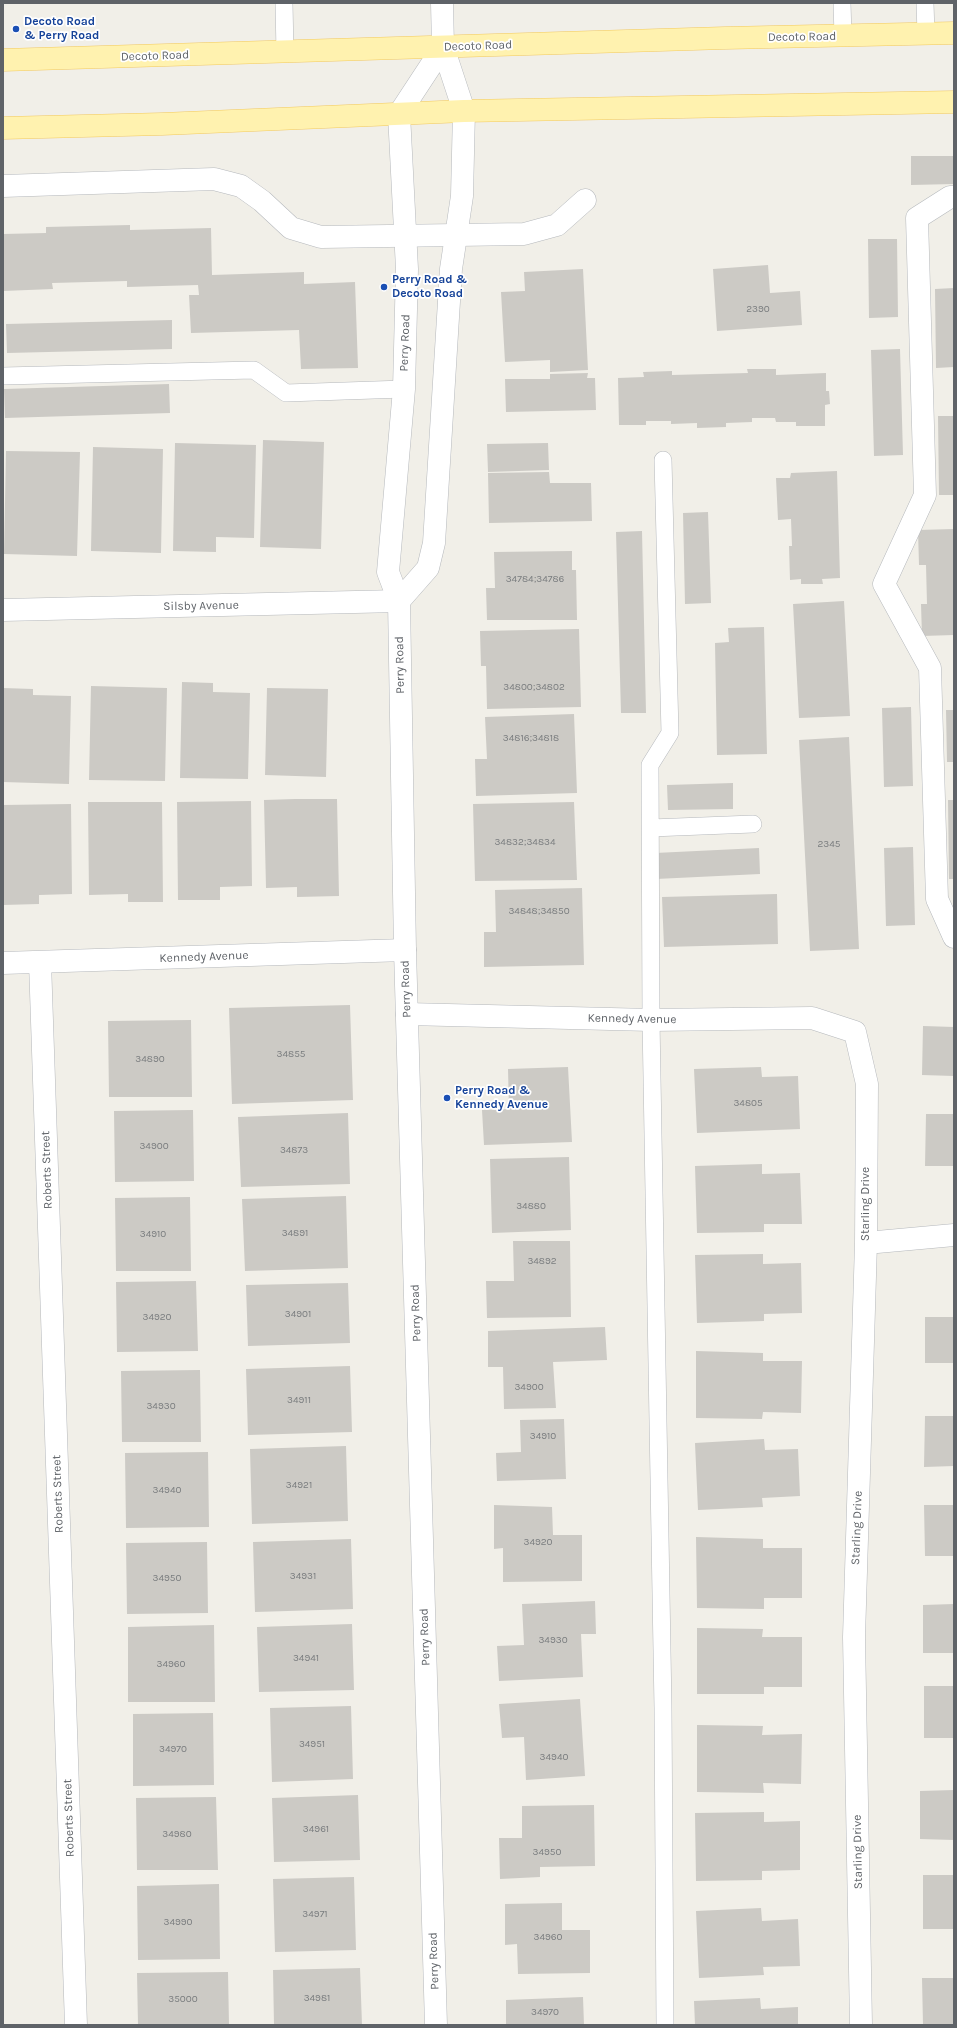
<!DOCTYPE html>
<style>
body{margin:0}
#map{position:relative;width:957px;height:2028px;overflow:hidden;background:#f1efe8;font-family:Karla,sans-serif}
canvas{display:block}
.frame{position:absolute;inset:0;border:4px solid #5f6368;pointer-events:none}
</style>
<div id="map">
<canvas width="957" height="2028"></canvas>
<div class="frame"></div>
</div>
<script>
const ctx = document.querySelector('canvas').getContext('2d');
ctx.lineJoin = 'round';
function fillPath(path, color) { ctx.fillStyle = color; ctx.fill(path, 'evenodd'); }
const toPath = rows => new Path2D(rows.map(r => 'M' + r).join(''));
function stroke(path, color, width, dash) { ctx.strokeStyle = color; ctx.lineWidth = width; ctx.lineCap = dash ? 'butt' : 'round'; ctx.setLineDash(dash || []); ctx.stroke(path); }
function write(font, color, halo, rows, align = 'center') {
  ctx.font = font + ' Karla,sans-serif'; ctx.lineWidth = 3.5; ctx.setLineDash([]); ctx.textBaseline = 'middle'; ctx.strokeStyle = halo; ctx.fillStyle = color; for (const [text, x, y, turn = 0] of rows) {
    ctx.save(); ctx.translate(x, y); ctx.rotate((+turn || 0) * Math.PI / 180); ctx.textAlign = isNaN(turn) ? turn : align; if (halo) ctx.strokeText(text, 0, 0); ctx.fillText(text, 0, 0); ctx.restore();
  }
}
const building = toPath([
 [911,156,954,156,954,184,911,185],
 [130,225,130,230,211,228,212,275,304,272,304,284,355,282,358,368,301,369,299,330,191,333,189,295,199,295,198,285,127,287,127,281,52,283,53,289,3,291,3,234,46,233,46,227],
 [868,239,897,239,898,317,869,318],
 [768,265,770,293,800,291,802,325,717,331,713,269],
 [583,269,588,370,550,372,550,360,505,362,501,292,525,291,524,272],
 [954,288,954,367,936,368,935,289],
 [172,320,172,349,7,353,6,324],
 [900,349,903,455,874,456,871,350],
 [747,369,776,369,776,375,826,373,826,391,829,391,830,404,825,405,825,426,796,426,796,422,776,422,775,418,752,418,752,422,726,423,726,427,697,428,697,423,671,424,671,421,646,421,646,425,619,425,618,378,644,377,643,372,672,371,672,375,748,373],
 [588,373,587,378,595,378,596,410,506,412,505,379,550,379,550,374],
 [169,384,170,413,5,418,4,389],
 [938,416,954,416,954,495,939,495],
 [263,440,324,442,321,549,260,547],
 [175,443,256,445,254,538,216,537,216,552,173,551],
 [548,443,549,470,488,472,487,444],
 [93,447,163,449,161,553,91,551],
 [6,451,80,452,77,556,4,554],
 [837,471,840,578,822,579,823,584,801,584,801,579,790,580,789,546,792,546,791,519,778,520,776,478,790,478,791,473],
 [549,472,550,483,591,483,592,521,489,523,488,473],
 [708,512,711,603,685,604,683,513],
 [954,529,954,635,922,636,921,604,927,604,926,565,919,565,918,530],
 [642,531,646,713,621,713,616,532],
 [572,551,572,570,576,570,577,620,487,620,486,588,495,588,494,552],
 [844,601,850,716,799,718,793,604],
 [764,627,767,754,717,755,715,643,729,642,728,628],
 [579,629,581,707,487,709,486,666,481,666,480,631],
 [182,682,213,683,213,692,250,693,248,779,180,778],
 [91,686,167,688,165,781,89,780],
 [3,688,33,689,33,695,71,696,69,784,3,782],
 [267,688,328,689,326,777,265,775],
 [911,707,913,786,884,787,882,708],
 [946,710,954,710,954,762,947,762],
 [574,714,577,793,476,796,475,759,487,759,485,717],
 [849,737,859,949,810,951,799,740],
 [733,783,733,809,668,810,667,785],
 [295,799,337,799,339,896,297,897,297,887,266,888,264,800],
 [948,800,954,800,954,879,949,879],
 [251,801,252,886,220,887,220,900,178,900,177,802],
 [88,802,162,802,163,902,128,902,128,894,89,895],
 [574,802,577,880,475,881,473,804],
 [71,804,72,894,39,895,39,904,3,905,3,805],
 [913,847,915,925,886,926,884,848],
 [759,848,760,874,656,879,655,853],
 [582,888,584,965,484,967,484,932,496,932,495,890],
 [777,894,778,944,664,947,662,897],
 [350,1005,353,1100,232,1104,229,1008],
 [191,1020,192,1097,109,1097,108,1021],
 [923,1026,954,1027,954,1076,922,1075],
 [568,1067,572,1142,484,1145,482,1110,509,1109,508,1069],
 [761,1067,762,1077,798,1076,800,1129,697,1133,694,1069],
 [193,1110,194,1181,115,1182,114,1111],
 [348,1113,350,1184,241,1187,238,1117],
 [926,1114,954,1114,954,1166,925,1166],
 [569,1157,571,1230,492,1233,490,1159],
 [762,1164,762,1174,800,1173,802,1224,764,1224,764,1232,697,1233,695,1166],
 [346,1196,348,1268,245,1271,242,1199],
 [190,1197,191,1271,116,1271,115,1198],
 [513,1241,570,1241,571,1317,487,1318,486,1281,514,1281],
 [763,1254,763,1264,801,1263,802,1313,764,1314,764,1321,697,1323,695,1255],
 [196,1281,198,1351,117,1352,116,1282],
 [348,1283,350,1343,248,1346,246,1285],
 [925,1317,954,1317,954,1363,925,1363],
 [605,1327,607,1360,553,1362,556,1408,504,1409,503,1367,488,1367,488,1331],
 [696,1351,763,1353,763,1361,802,1361,801,1413,763,1412,762,1419,696,1418],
 [350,1366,352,1432,248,1435,246,1369],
 [200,1370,201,1442,122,1442,121,1371],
 [925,1416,954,1416,954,1466,924,1467],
 [564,1419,566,1479,497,1481,496,1453,521,1452,520,1420],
 [764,1439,765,1450,798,1449,800,1496,762,1498,763,1507,698,1510,695,1443],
 [346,1446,348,1521,252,1524,250,1449],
 [208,1452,209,1527,126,1528,125,1453],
 [494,1505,552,1507,553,1535,582,1535,582,1581,503,1582,503,1548,494,1549],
 [924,1505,954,1505,954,1556,925,1556],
 [696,1537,763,1539,763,1548,802,1548,802,1598,764,1598,764,1609,697,1608],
 [351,1539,353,1609,255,1612,253,1542],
 [207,1542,208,1613,127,1614,126,1543],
 [595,1601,596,1634,581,1634,583,1677,499,1681,497,1646,524,1645,522,1604],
 [954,1604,954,1653,923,1653,923,1605],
 [352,1624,354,1690,259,1692,257,1627],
 [214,1625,215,1702,128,1702,128,1627],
 [697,1628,763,1629,762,1637,802,1637,802,1687,764,1687,764,1694,697,1694],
 [924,1686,954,1686,954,1738,924,1738],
 [580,1699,585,1776,526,1780,524,1737,502,1738,499,1704],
 [351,1706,353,1779,272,1782,270,1708],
 [213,1713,214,1785,133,1786,133,1714],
 [697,1725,763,1726,762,1735,802,1734,801,1784,763,1783,764,1793,697,1792],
 [954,1790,954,1840,920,1839,920,1791],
 [358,1795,360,1860,274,1862,272,1798],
 [216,1797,218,1870,137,1870,136,1798],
 [594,1805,595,1866,540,1867,540,1877,500,1879,499,1838,522,1838,522,1806],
 [764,1812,764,1822,800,1821,800,1870,762,1871,762,1880,696,1881,695,1813],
 [923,1875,954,1875,954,1929,923,1929],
 [354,1877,356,1950,275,1952,273,1879],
 [219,1884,220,1959,138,1960,137,1886],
 [562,1903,562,1930,590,1930,590,1973,518,1974,517,1944,505,1945,505,1904],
 [761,1908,762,1921,798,1919,800,1966,763,1967,764,1975,699,1978,696,1911],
 [360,1968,362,2025,274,2025,273,1970],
 [228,1972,229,2025,138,2025,137,1973],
 [922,1978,954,1978,954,2025,923,2025],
 [583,1997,584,2025,506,2025,506,2000],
 [760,1998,761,2009,798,2007,798,2025,695,2025,694,2001]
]);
const service = toPath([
 [284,3,285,53],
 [842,3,843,36],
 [925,3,926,34],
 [3,376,254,370,286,393,404,389],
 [663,460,670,733,650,765,651,1020,663,1708,665,2025],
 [651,828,753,824]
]);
const minor = toPath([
 [3,186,214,179,241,186,262,201,291,228,321,237,524,234,557,225,585,200],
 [954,197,950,197,917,218,925,495,884,584,930,668,937,899,954,937],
 [3,610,399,601],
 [40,962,76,2025],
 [3,963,405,950],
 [407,1014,651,1020,812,1018,855,1032,867,1084,866,1243,854,1637,861,2025],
 [866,1243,954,1235]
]);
const tertiary = toPath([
 [399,601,428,568,434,543,451,269,462,196,464,111,443,47,442,3],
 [436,2025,405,950,399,601,388,572,404,389,407,269,399,114,443,47]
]);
const primary = toPath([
 [3,60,725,38,954,33],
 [3,128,162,124,464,111,954,102]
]);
const markers = [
 [16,29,4,"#1a4fb4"],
 [384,287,4,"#1a4fb4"],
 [447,1098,4,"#1a4fb4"]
];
const numberNames = [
 ["2390",758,309],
 ["34784;34786",535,579],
 ["34800;34802",534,687],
 ["34816;34818",531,738],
 ["34832;34834",525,842],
 ["2345",829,844],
 ["34848;34850",539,911],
 ["34855",291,1054],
 ["34890",150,1059],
 ["34805",748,1103],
 ["34900",154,1146],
 ["34873",294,1150],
 ["34880",531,1206],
 ["34891",295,1233],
 ["34910",153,1234],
 ["34892",542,1261],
 ["34901",298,1314],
 ["34920",157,1317],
 ["34900",529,1387],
 ["34911",299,1400],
 ["34930",161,1406],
 ["34910",543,1436],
 ["34921",299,1485],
 ["34940",167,1490],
 ["34920",538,1542],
 ["34931",303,1576],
 ["34950",167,1578],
 ["34930",553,1640],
 ["34941",306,1658],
 ["34960",171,1664],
 ["34951",312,1744],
 ["34970",173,1749],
 ["34940",554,1757],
 ["34961",316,1829],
 ["34980",177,1834],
 ["34950",547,1852],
 ["34971",315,1914],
 ["34990",178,1922],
 ["34960",548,1937],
 ["34981",317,1998],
 ["35000",183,1999],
 ["34970",545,2012]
];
const transitNames = [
 ["Decoto Road",24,22],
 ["& Perry Road",24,36],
 ["Perry Road &",392,280],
 ["Decoto Road",392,294],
 ["Perry Road &",455,1091],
 ["Kennedy Avenue",455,1105]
];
const streetNames = [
 ["Decoto Road",802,37,-1],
 ["Decoto Road",478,46,-2],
 ["Decoto Road",155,56,-2],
 ["Perry Road",405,343,-88],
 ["Silsby Avenue",201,606,-1],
 ["Perry Road",400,665,-91],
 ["Kennedy Avenue",204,957,-2],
 ["Perry Road",406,989,-92],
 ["Kennedy Avenue",632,1019,1],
 ["Roberts Street",47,1170,-92],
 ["Starling Drive",866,1204,-90],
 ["Perry Road",416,1313,-92],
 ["Roberts Street",58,1494,-92],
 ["Starling Drive",857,1528,-88],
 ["Perry Road",425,1637,-92],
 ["Roberts Street",69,1818,-92],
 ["Starling Drive",858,1852,-91],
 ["Perry Road",434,1961,-92]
];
fillPath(building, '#cccac5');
stroke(service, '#b5b8bc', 18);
stroke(minor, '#b5b8bc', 23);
stroke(tertiary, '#b5b8bc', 23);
stroke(primary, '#f2c960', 23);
stroke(service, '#fff', 17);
stroke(minor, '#fff', 22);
stroke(tertiary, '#fff', 22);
stroke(primary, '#fff2af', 22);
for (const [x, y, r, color] of markers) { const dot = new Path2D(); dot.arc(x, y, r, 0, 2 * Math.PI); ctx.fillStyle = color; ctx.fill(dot); stroke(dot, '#fff', 1.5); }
write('10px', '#7a7d7f', null, numberNames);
write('bold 12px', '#164399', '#fff', transitNames, 'left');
write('12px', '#5f6368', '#fff', streetNames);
</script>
